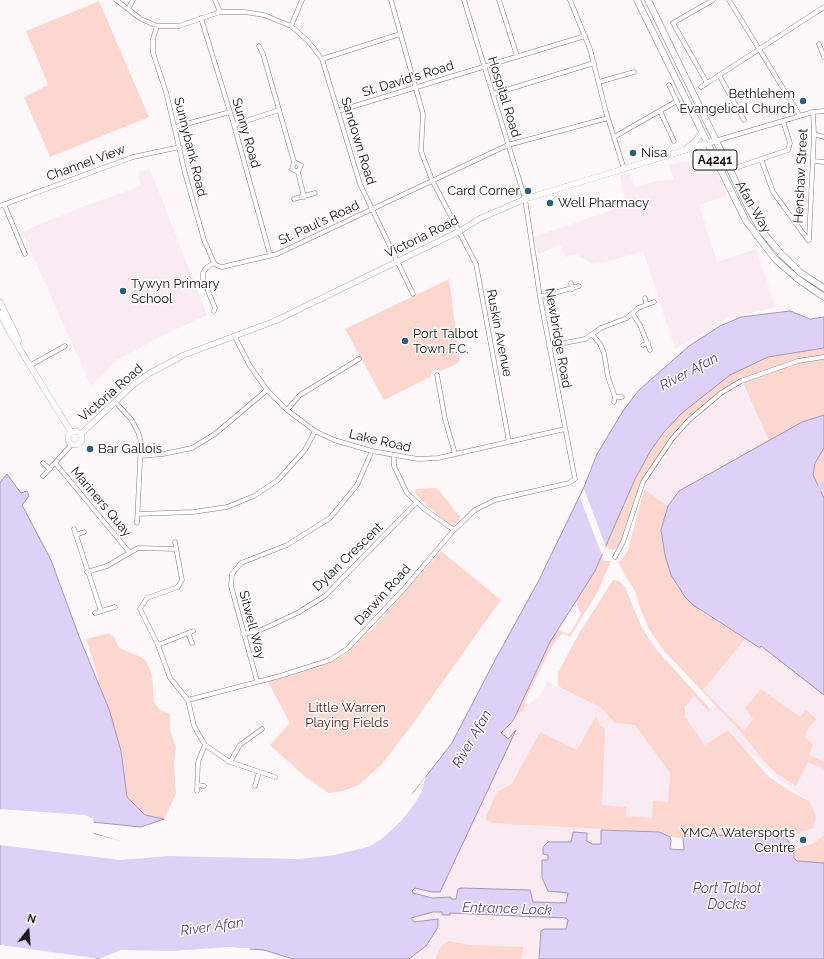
<!DOCTYPE html>
<style>
body{margin:0}
#map{position:relative;width:824px;height:959px;overflow:hidden;background:#fff8fb;font-family:Raleway,sans-serif}
canvas{display:block}
.north{position:absolute;left:8px;top:911px;width:40px;height:40px;-webkit-text-stroke:3px #fff;paint-order:stroke;rotate:17deg;font-size:11px;font-weight:700;line-height:16px;text-align:center;color:#131112}
.north::after{content:'';display:block;margin:auto;width:14px;height:18px;background:#131112;clip-path:polygon(50% 0,100% 100%,50% 72%,0 100%)}
</style>
<div id="map">
<canvas width="824" height="959"></canvas>
<div class="north">N</div>
</div>
<script>
const ctx = document.querySelector('canvas').getContext('2d');
ctx.lineJoin = 'round';
function fillPath(path, color) { ctx.fillStyle = color; ctx.fill(path, 'evenodd'); }
const toPath = rows => new Path2D(rows.map(r => 'M' + r).join(''));
function stroke(path, color, width, dash) { ctx.strokeStyle = color; ctx.lineWidth = width; ctx.lineCap = dash ? 'butt' : 'round'; ctx.setLineDash(dash || []); ctx.stroke(path); }
function write(font, color, halo, rows, align = 'center') {
  ctx.font = font + ' Raleway,sans-serif'; ctx.lineWidth = 3; ctx.setLineDash([]); ctx.textBaseline = 'middle'; ctx.strokeStyle = halo; ctx.fillStyle = color; for (const [text, x, y, turn = 0] of rows) {
    ctx.save(); ctx.translate(x, y); ctx.rotate((+turn || 0) * Math.PI / 180); ctx.textAlign = isNaN(turn) ? turn : align; if (halo) ctx.strokeText(text, 0, 0); ctx.fillText(text, 0, 0); ctx.restore();
  }
}
const built = toPath([
 [707,156,720,178,727,196,699,205,717,262,756,249,776,307,727,319,675,349,643,251,604,263,592,264,575,254,566,257,560,245,538,254,534,237,626,205,620,176,630,173,635,188,654,181,674,180,669,165],
 [150,169,207,315,170,332,118,359,91,386,22,232,79,208,141,186,138,176,140,171],
 [741,381,768,439,679,491,668,506,644,489,655,468,660,465,666,456,665,452,686,427,714,402,713,399],
 [745,639,760,648,761,646,824,694,824,863,799,862,794,849,786,838,811,829,816,818,811,803,774,776,758,760,745,749,728,730,683,761,686,704,694,696,700,697,710,709,714,705,703,690],
 [547,682,600,707,615,723,635,725,670,773,667,831,601,830,601,844,589,843,587,833,573,833,571,842,548,842,548,860,542,860,548,891,568,893,566,904,533,902,530,890,461,888,458,889,456,899,451,899,451,897,432,898,413,893,413,889,461,847,515,732,507,740,501,734,533,700,538,699],
 [433,912,442,912,443,915,450,915,450,913,565,917,568,920,567,927,564,930,548,929,540,933,539,959,409,959,426,946,433,919,414,922,412,917]
]);
const green = toPath([
 [99,1,149,117,50,157,24,97,48,85,26,31],
 [449,279,460,360,458,363,441,371,436,369,432,372,430,377,384,400,345,329],
 [824,348,824,584,740,456,768,439,742,381,721,393,688,421,643,482,623,542,614,550,611,550,605,546,601,556,604,561,611,561,597,593,570,637,562,633,552,646,524,703,528,705,501,733,508,739,516,730,440,892,413,888,600,488,739,350,807,350],
 [575,600,581,614,571,632,567,634,559,630],
 [437,488,461,518,455,524,450,524,426,505,414,492,416,489],
 [644,489,668,506,661,530,665,555,676,584,685,597,701,611,745,639,703,690,744,731,753,719,745,708,761,689,800,717,806,710,816,719,807,730,805,737,813,745,809,755,824,762,824,769,808,762,796,786,777,774,766,763,739,730,664,651,649,629,640,608,635,591,622,570,618,561,622,560,628,550],
 [441,551,501,600,409,729,382,764,359,785,343,791,328,793,303,775,270,745,290,723,268,682,290,676,344,655,373,628],
 [613,580,619,581,625,587,642,628,656,649,710,709,709,711,694,696,685,707,685,717,705,745,728,730,769,777,790,791,809,801,812,806,816,818,813,828,786,838,688,834,684,835,683,838,670,837,659,832,492,823,486,820,486,816,497,792,512,784,540,732,577,750,596,716,600,725,605,729,602,805,626,807,626,816,652,818,653,801,668,802,670,773,635,725,615,723,600,707,561,688,558,685,558,673,562,665,580,632],
 [109,633,115,638,119,648,141,657,147,662,152,675,154,702,159,709,170,714,170,729,176,748,174,763,176,794,164,819,145,815,133,807,127,797,121,751,86,639],
 [824,835,824,863,801,862,795,860,794,849,813,844],
 [449,941,470,945,523,947,522,959,435,959,442,945]
]);
const water = toPath([
 [790,311,810,319,824,317,824,348,768,357,730,375,682,413,664,432,651,450,635,479,595,571,550,642,513,721,501,733,508,739,516,730,440,892,432,892,415,888,412,891,413,893,432,898,451,897,451,899,456,899,458,889,461,888,530,890,533,902,566,903,568,893,548,891,542,878,542,860,548,860,548,855,543,854,543,847,548,842,571,842,573,832,587,833,587,841,592,844,601,844,601,830,659,832,670,837,671,840,670,849,684,850,683,837,686,834,786,838,794,849,794,858,797,861,824,863,824,959,539,959,541,931,544,929,566,929,568,920,566,918,450,913,450,915,442,915,442,912,433,912,411,918,414,922,438,919,438,927,426,946,409,959,293,959,264,950,239,948,187,953,116,952,107,959,0,959,0,482,7,474,21,493,27,491,29,496,22,505,51,560,80,639,109,709,121,751,127,797,145,815,164,819,141,827,62,819,83,830,141,848,280,853,309,852,343,845,376,829,405,803,452,743,495,660,538,582,584,487,597,454,623,411,638,391,689,346,720,326,741,317,790,311],
 [824,415,824,448,815,463,813,475,824,498,824,695,761,646,760,648,693,605,685,597,671,575,665,555,661,530,668,506,679,491,802,422,824,415]
]);
const pier = toPath([
 [584,489,606,547,602,555,580,498],
 [426,776,421,793,415,803,402,820,384,837,371,846,335,855,299,859,169,856,120,860,0,845,0,809,85,815,93,819,94,824,67,821,93,832,94,834,141,846,159,845,280,851,309,850,343,843,375,828,414,792],
 [0,945,87,957,99,959,0,959],
 [229,947,251,948,247,950,167,957,116,954,110,959,99,959,120,950,172,951]
]);
const canal = toPath([
 [819,489,824,483]
]);
const street = toPath([
 [116,0,141,19,157,26,179,26,220,12,245,12,264,15,291,26,308,41,322,59,360,184,413,294],
 [215,0,220,12],
 [391,0,423,114,421,151,432,180,476,264,509,442],
 [499,0,517,56],
 [570,0,590,49,606,112,624,169],
 [729,0,800,116],
 [128,9,133,0],
 [201,18,234,125,270,255],
 [157,26,153,39,153,53,166,92,185,173,204,240,214,263,218,266,222,267,277,254,508,145,608,118],
 [291,26,302,0],
 [819,44,824,57],
 [259,46,263,54,294,162,292,169,298,172],
 [322,59,400,34],
 [719,75,744,120],
 [599,82,634,72],
 [707,83,673,23,713,0],
 [669,85,681,110],
 [701,87,824,7],
 [493,94,594,63],
 [338,111,585,36],
 [660,111,674,141],
 [234,125,279,110],
 [175,127,230,112],
 [814,134,824,137],
 [614,137,677,101],
 [715,141,813,112,824,111],
 [761,159,773,192,808,240],
 [813,161,824,162],
 [294,162,301,165,298,172],
 [735,168,788,150,790,143,783,121],
 [298,172,304,197],
 [294,199,315,193],
 [4,204,25,254],
 [0,206,133,157,180,147],
 [809,240,814,134,813,112],
 [214,263,206,268,203,273,203,279,215,308,214,311],
 [571,283,572,289],
 [540,297,579,286],
 [645,298,646,304],
 [633,314,640,325,650,350],
 [592,334,600,344,604,353,608,377,615,397,614,402],
 [235,337,250,366,267,390,287,410,315,431,334,440,372,451,418,459,438,458,565,429],
 [643,345,648,343],
 [549,346,585,339,601,328,627,318,638,308,654,302],
 [31,365,65,346],
 [437,375,445,419,455,454],
 [615,397,622,397],
 [115,402,131,419,138,432,141,442,137,523],
 [287,410,300,395,359,359],
 [141,456,163,454,192,448,215,434,267,390],
 [394,457,394,466,407,493,423,508,454,530],
 [43,463,50,469],
 [56,464,130,553],
 [43,476,72,444],
 [138,514,193,512,227,507,254,496,278,480,305,450,315,431],
 [74,529,101,611],
 [76,535,84,532],
 [175,542,182,580,178,587,147,598,140,609,158,645,170,678,188,700,194,726,205,745,230,762,275,777],
 [615,557,623,542,643,482,672,439,688,421,721,393,741,381,798,361,824,357],
 [87,572,107,566,138,548,176,549],
 [95,613,115,607],
 [188,633,192,643],
 [243,634,258,631,272,625,299,612,325,596,416,503],
 [158,645,193,631],
 [257,681,231,586,232,574,241,563,287,545,330,518,357,485,372,451],
 [188,700,280,676,330,660,347,649,403,590,454,530,475,510,495,500,569,483,575,479,540,297,525,199,464,0],
 [230,762,240,745,262,729],
 [198,785,204,786],
 [255,786,259,772],
 [197,791,198,762,205,745]
]);
const secondary = toPath([
 [687,148,695,142,702,132],
 [0,302,19,341],
 [0,313,10,333,71,432],
 '68 438a7 7 0 1 1 14 0a7 7 0 1 1-14 0Z',
 [81,434,134,384,150,373,184,355,275,321,460,231,479,219,525,199,715,141]
]);
const primary = toPath([
 [637,0,746,221,775,259,798,279,824,297],
 [648,0,749,209,761,230,782,255,801,273,824,288]
]);
const markers = [
 [803,101,4,"#2c607c"],
 [633,153,4,"#2c607c"],
 [528,191,4,"#2c607c"],
 [550,203,4,"#2c607c"],
 [123,291,4,"#2c607c"],
 [405,341,4,"#2c607c"],
 [90,449,4,"#2c607c"],
 [803,840,4,"#2c607c"]
];
const shields = [
 [715,160,44]
];
const shieldNames = [
 ["A4241",715,160]
];
const streetNames = [
 ["St. David's Road",408,79,-17],
 ["Hospital Road",504,97,73],
 ["Sunny Road",246,133,74],
 ["Sandown Road",358,141,73],
 ["Sunnybank Road",190,147,76],
 ["Channel View",86,163,-20],
 ["Henshaw Street",801,176,-87],
 ["Afan Way",753,207,60],
 ["St. Paul's Road",319,223,-25],
 ["Victoria Road",422,237,-26],
 ["Ruskin Avenue",499,333,79],
 ["Newbridge Road",558,338,80],
 ["Victoria Road",111,393,-41],
 ["Lake Road",380,441,13],
 ["Mariners Quay",101,502,50],
 ["Dylan Crescent",348,557,-44],
 ["Darwin Road",383,595,-48],
 ["Sitwell Way",252,625,75]
];
const poiNames = [
 ["Bethlehem",795,94,"right"],
 ["Evangelical Church",795,109,"right"],
 ["Nisa",641,153],
 ["Card Corner",520,191,"right"],
 ["Well Pharmacy",558,203],
 ["Tywyn Primary",131,284],
 ["School",131,299],
 ["Port Talbot",413,334],
 ["Town F.C.",413,349],
 ["Bar Gallois",98,449],
 ["YMCA Watersports",795,833,"right"],
 ["Centre",795,848,"right"]
];
const parkNames = [
 ["Little Warren",347,708],
 ["Playing Fields",347,723]
];
const waterNames = [
 ["River Afan",689,372,-28],
 ["River Afan",472,739,-60],
 ["Port Talbot",727,889],
 ["Docks",727,905],
 ["Entrance Lock",507,909,2],
 ["River Afan",212,927,-8]
];
fillPath(built, '#faeaf1');
fillPath(green, '#fcd7cf');
fillPath(water, '#ded0f7');
stroke(water, '#a197b2', 1);
fillPath(pier, '#fff8fb');
stroke(canal, '#ded0f7', 5.5);
stroke(street, '#817a7d', 5);
stroke(secondary, '#817a7d', 6);
stroke(primary, '#817a7d', 7);
stroke(street, '#fff', 4);
stroke(secondary, '#fff', 5.5);
stroke(primary, '#fff', 6);
for (const [x, y, r, color] of markers) { const dot = new Path2D(); dot.arc(x, y, r, 0, 2 * Math.PI); ctx.fillStyle = color; ctx.fill(dot); stroke(dot, '#fff', 1.5); }
for (const [x, y, w] of shields) { const box = new Path2D(); box.roundRect(x - w / 2, y - 10, w, 20, 3); ctx.fillStyle = '#fff'; ctx.fill(box); stroke(box, '#131112', 1); }
write('bold 12px', '#131112', null, shieldNames);
write('13px', '#131112', '#fff', streetNames);
write('13px', '#131112', '#fff', poiNames, 'left');
write('13px', '#4b140a', '#fff', parkNames);
write('italic 14px', '#564174', '#fff', waterNames);
</script>
